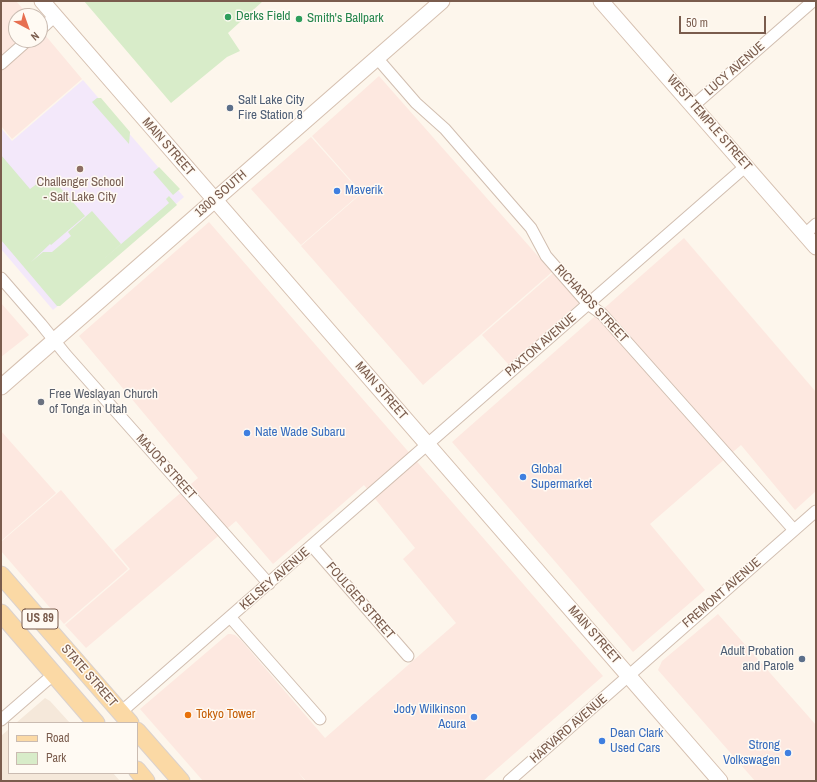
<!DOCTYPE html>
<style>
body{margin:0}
#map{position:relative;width:817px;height:782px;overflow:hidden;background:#fdf6ec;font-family:"Archivo Narrow",sans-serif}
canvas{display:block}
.frame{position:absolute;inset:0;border:2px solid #7a5c4d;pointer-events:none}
.legend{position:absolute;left:8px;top:722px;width:130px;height:52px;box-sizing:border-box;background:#fffaf3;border:1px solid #cabbb1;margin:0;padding:5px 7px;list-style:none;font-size:12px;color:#7a5c4d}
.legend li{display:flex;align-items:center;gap:8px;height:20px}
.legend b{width:20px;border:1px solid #cabbb1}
.north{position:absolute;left:8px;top:8px;width:40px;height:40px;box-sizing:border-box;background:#fffaf3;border:1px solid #cabbb1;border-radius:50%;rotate:139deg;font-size:11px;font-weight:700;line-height:16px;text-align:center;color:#7a5c4d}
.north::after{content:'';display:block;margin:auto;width:14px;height:18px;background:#e76f51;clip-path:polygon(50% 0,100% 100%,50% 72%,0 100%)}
.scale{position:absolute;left:679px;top:16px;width:87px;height:18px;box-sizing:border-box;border:2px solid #7a5c4d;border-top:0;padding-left:5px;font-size:12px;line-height:14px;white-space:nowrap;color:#7a5c4d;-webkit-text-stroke:3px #fffaf3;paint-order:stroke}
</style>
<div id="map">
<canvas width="817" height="782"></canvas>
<div class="frame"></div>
<ul class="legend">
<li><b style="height:5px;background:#fbd9a5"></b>Road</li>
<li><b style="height:11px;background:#d8ecc9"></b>Park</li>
</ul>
<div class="north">N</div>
<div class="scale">50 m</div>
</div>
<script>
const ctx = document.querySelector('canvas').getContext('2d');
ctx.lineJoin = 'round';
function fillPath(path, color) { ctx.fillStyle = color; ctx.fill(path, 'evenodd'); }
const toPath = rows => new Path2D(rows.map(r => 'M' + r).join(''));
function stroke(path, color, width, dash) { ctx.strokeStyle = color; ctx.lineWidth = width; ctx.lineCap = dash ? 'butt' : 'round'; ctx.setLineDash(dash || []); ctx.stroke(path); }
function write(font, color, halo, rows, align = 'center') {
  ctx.font = font + ' "Archivo Narrow",sans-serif'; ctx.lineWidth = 3; ctx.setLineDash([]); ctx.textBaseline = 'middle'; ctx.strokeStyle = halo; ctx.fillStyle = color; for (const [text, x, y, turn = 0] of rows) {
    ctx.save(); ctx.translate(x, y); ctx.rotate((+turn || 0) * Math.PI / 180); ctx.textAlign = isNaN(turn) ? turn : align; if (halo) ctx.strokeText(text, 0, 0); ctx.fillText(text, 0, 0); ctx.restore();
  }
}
const residential = toPath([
 [45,698,50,701,70,723,16,723],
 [9,729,9,773,113,773,120,781,1,781,1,736]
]);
const commercial = toPath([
 [1,1,16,1,29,16,16,16,16,40,40,40,40,29,82,79,12,139,1,126],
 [379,76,552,272,423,385,301,246,362,193,312,136],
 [311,137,361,193,301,245,251,189],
 [209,222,603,676,483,781,306,781,298,772,305,781,203,781,140,709,228,634,231,634,235,635,241,640,325,738,456,623,403,559,415,548,364,485,273,564,236,521,86,648,65,625,130,569,114,550,198,478,79,336],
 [684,238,816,392,816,491,795,510,741,445,650,524,705,590,633,652,452,442],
 [553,273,579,303,509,365,482,335],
 [1,303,29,335,1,357],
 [1,431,56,493,1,541],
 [61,490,128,569,64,624,1,551,1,542],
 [718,614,816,725,816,781,755,781,658,670,662,661]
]);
const education = toPath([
 [83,80,184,197,53,310,1,249,1,128,12,141]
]);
const green = toPath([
 [84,1,263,1,228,33,240,51,227,57,171,103],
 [97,98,101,98,130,132,129,144,92,102],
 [1,155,30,189,38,183,56,183,85,216,51,245,50,244,31,262,43,252,52,252,71,236,68,232,92,211,121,244,99,263,169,203,166,199,169,196,177,205,60,306,57,306,1,240],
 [159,167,180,189,173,195,153,172]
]);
const street = toPath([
 [40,30,55,16],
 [377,58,416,103,445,129,531,228,546,256,588,304,602,314,794,530],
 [1,64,28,40],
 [693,106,813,1],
 [805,234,816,224],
 [1,278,41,324,66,355,269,584],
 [312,546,408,656],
 [230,617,320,719],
 [121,712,746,166],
 [1,720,54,674],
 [509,781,816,511]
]);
const secondary = toPath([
 [42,1,720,781],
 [601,1,816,247],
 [1,387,442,1]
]);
const primary = toPath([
 [1,575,130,723],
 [1,613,96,723],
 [137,731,181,781],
 [137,770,146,781]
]);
const markers = [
 [228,17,4,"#2e9e5b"],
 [299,19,4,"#2e9e5b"],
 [230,108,4,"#5c6f8a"],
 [80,169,4,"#8d6e63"],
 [337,191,4,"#3f7fe0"],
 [41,402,4,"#6b7280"],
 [247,433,4,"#3f7fe0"],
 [523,477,4,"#3f7fe0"],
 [802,659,4,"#5c6f8a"],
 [188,715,4,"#e8710a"],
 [474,717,4,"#3f7fe0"],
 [602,741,4,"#3f7fe0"],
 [788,753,4,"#3f7fe0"]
];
const shields = [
 [40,619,36]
];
const shieldNames = [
 ["US 89",40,619]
];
const leisureNames = [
 ["Derks Field",236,17],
 ["Smith's Ballpark",307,19]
];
const streetNames = [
 ["LUCY AVENUE",735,69,-41],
 ["WEST TEMPLE STREET",709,123,49],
 ["MAIN STREET",168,147,49],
 ["1300 SOUTH",221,194,-41],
 ["RICHARDS STREET",591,304,47],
 ["PAXTON AVENUE",541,345,-41],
 ["MAIN STREET",381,391,49],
 ["MAJOR STREET",166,467,48],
 ["KELSEY AVENUE",275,579,-41],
 ["FREMONT AVENUE",722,593,-41],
 ["FOULGER STREET",360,601,49],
 ["MAIN STREET",594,635,49],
 ["STATE STREET",89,676,49],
 ["HARVARD AVENUE",569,729,-41]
];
const serviceNames = [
 ["Salt Lake City",238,101],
 ["Fire Station 8",238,116],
 ["Adult Probation",794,652,"right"],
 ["and Parole",794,667,"right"]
];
const educationNames = [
 ["Challenger School",80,183],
 ["- Salt Lake City",80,198]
];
const shopNames = [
 ["Maverik",345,191],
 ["Nate Wade Subaru",255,433],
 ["Global",531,470],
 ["Supermarket",531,485],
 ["Jody Wilkinson",466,710,"right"],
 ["Acura",466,725,"right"],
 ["Dean Clark",610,734],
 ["Used Cars",610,749],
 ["Strong",780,746,"right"],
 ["Volkswagen",780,761,"right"]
];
const worshipNames = [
 ["Free Weslayan Church",49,395],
 ["of Tonga in Utah",49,410]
];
const foodNames = [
 ["Tokyo Tower",196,715]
];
fillPath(residential, '#f5e8da');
fillPath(commercial, '#fde8e0');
fillPath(education, '#f3e8fa');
fillPath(green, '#d8ecc9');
stroke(street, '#d1beb0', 13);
stroke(secondary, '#d6c0b0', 17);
stroke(primary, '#dad1cd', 19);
stroke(street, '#fff', 11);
stroke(secondary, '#fff', 15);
stroke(primary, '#fbd9a5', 17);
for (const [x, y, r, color] of markers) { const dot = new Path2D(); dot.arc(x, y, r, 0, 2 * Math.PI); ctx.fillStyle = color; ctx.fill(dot); stroke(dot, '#fffaf3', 1.5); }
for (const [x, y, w] of shields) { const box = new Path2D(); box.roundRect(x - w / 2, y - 10, w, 20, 3); ctx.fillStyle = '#fffaf3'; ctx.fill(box); stroke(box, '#7a5c4d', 1); }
write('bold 12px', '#7a5c4d', null, shieldNames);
write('13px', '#27864d', '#fffaf3', leisureNames, 'left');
write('13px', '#7a5c4d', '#fffaf3', streetNames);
write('13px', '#4e5e75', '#fffaf3', serviceNames, 'left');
write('13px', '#785e54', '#fffaf3', educationNames);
write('13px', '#366cbe', '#fffaf3', shopNames, 'left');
write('13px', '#5b616d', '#fffaf3', worshipNames, 'left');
write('13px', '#c56008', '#fffaf3', foodNames, 'left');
</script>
